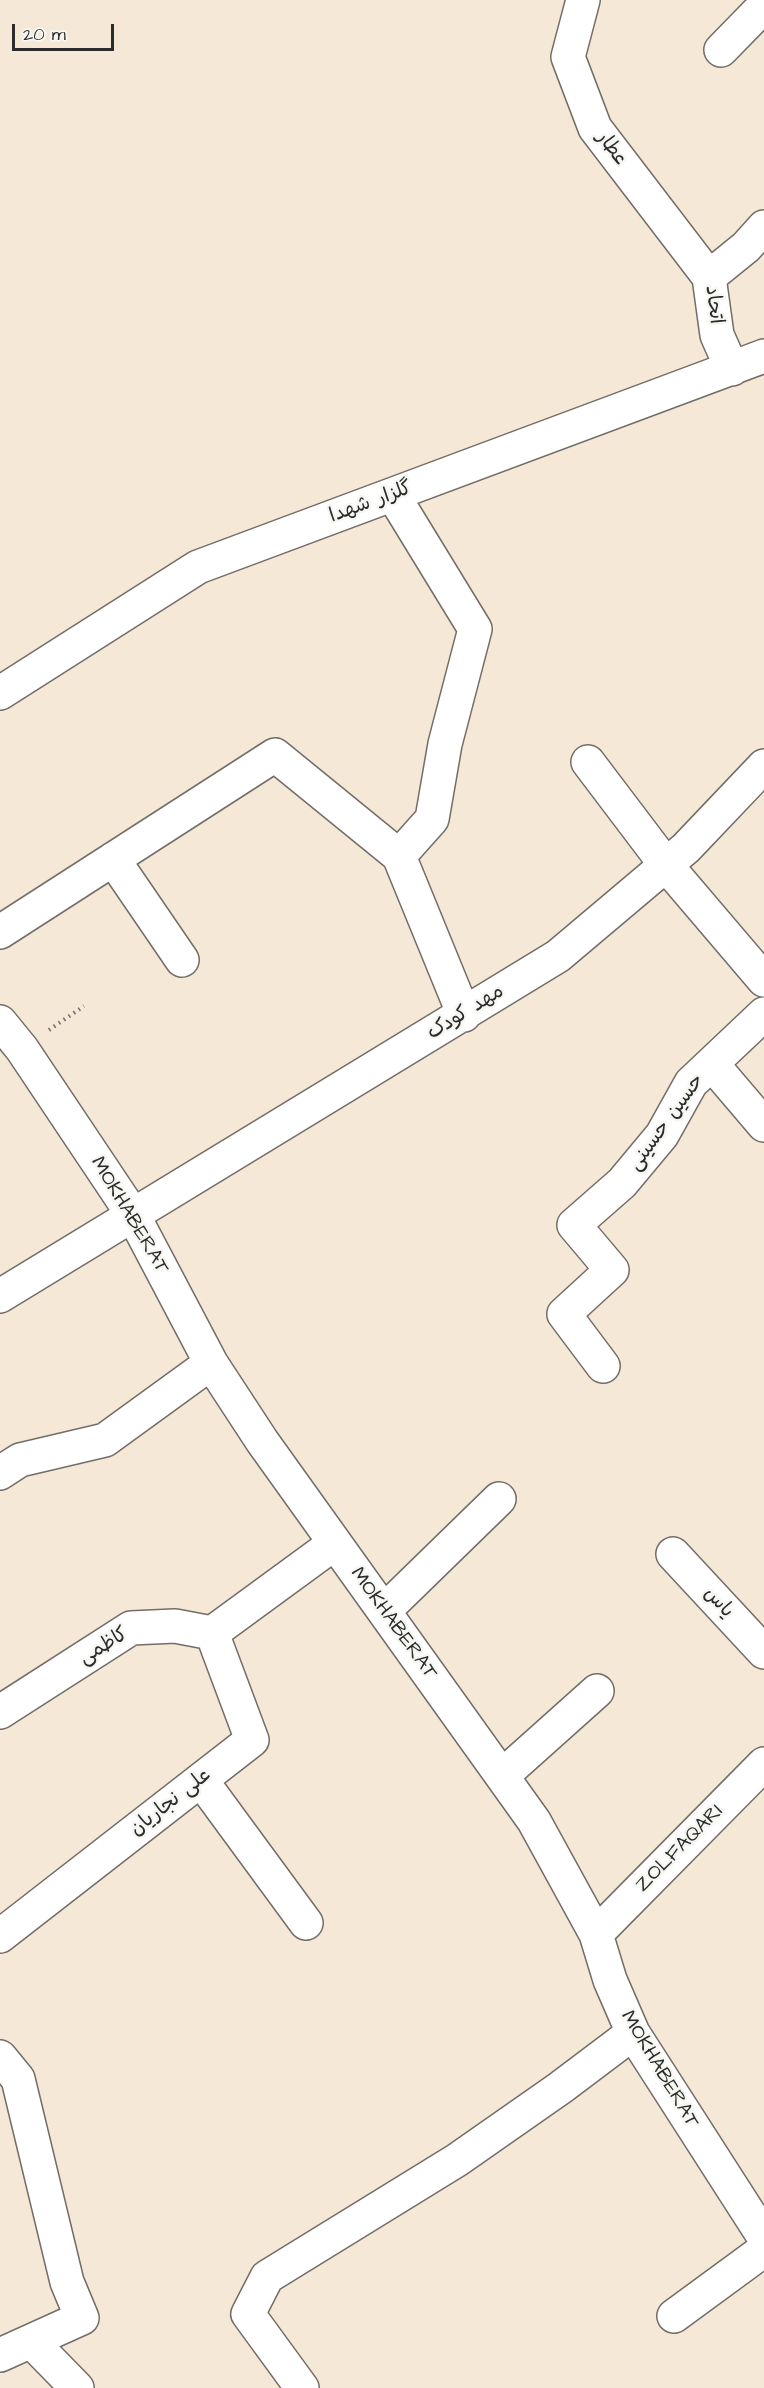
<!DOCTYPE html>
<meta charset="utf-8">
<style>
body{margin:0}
#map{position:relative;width:764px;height:2388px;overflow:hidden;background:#f5e8d6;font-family:"Architects Daughter",sans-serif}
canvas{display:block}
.scale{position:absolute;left:12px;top:24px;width:102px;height:27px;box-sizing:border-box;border:3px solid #2b2b2b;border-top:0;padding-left:8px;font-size:18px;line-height:21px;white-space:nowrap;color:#2b2b2b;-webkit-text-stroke:4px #f6f6f2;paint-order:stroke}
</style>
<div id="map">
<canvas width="764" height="2388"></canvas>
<div class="scale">20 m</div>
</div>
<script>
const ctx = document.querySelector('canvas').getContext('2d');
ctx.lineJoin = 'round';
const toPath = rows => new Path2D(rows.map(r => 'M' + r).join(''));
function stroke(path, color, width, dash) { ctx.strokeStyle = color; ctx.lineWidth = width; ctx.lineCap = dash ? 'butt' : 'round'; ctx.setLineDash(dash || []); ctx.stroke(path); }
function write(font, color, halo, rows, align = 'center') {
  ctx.font = font + ' "Architects Daughter","Playpen Sans Arabic",sans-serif'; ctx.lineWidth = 5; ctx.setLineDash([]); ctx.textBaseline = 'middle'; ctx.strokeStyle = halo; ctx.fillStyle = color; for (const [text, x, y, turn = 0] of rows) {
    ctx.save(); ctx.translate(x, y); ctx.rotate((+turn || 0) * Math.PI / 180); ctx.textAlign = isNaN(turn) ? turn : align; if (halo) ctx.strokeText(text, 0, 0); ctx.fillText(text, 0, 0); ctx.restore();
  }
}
const path = toPath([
 [49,1030,84,1006]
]);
const minor = toPath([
 [583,0,568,57,595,128,709,277],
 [721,50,764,6],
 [732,369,717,335,709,277,746,247,764,227],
 [393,495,475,629,445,744,432,819,399,856,464,1015],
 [0,693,198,567,764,356],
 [588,762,666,865,764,980],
 [113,859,182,960],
 [0,932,275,755,399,856],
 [0,1022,22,1049,133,1215,211,1363,262,1441,534,1821,596,1934,610,1980,633,2033,764,2237],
 [712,1064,764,1125],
 [0,1296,558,956,686,848,764,766],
 [603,1366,564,1314,612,1270,574,1225,622,1183,662,1135,691,1083,764,1014],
 [0,1473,20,1460,105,1440,211,1363],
 [673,1554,764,1652],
 [384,1611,499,1499],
 [0,1712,131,1628,175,1626,212,1633,335,1543],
 [502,1776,597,1691],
 [201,1780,306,1923],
 [596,1934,764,1764],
 [0,1936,252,1740,212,1633],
 [0,2057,18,2079,67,2282,82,2318,0,2355],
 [674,2316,764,2250],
 [31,2341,77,2388],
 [302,2388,248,2314,267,2277,457,2160,560,2088,633,2033]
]);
const streetNames = [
 ["عطار",611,149,53],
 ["اتحاد",713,305,83],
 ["گلزار شهدا",371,503,-20],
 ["مهد کودک",466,1013,-32],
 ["حسین حسینی",667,1123,-54],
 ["MOKHABERAT",129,1216,59],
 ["یاس",718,1603,47],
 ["MOKHABERAT",393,1624,54],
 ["کاظمی",104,1647,-31],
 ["علی نجاریان",171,1803,-38],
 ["ZOLFAQARI",680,1849,-45],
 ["MOKHABERAT",659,2070,59]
];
stroke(minor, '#726d67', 36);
stroke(path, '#726d67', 4, [1.5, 4.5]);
stroke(minor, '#fff', 33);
write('20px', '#2b2b2b', '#f6f6f2', streetNames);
</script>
